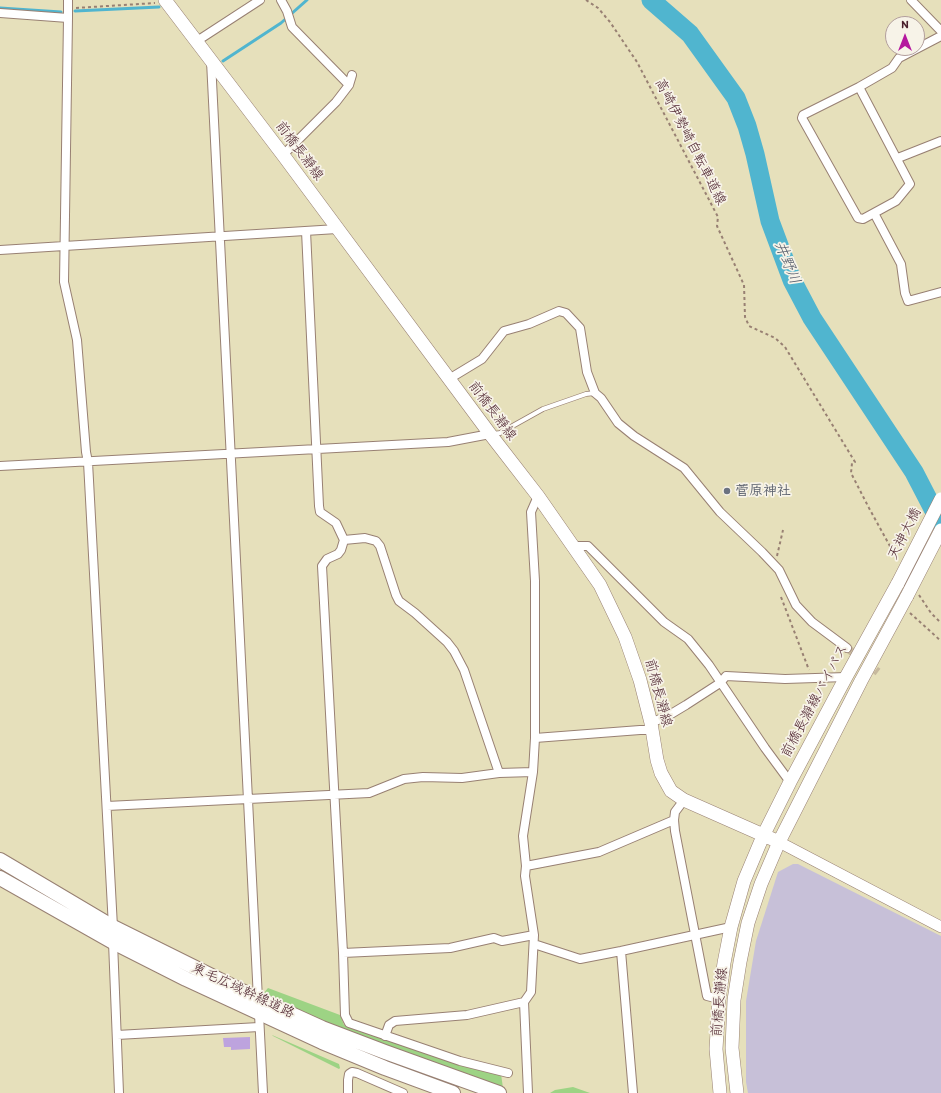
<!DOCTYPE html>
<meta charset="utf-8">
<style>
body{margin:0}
#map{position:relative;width:941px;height:1093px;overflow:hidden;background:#e6e0bb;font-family:Itim,sans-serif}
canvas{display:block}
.north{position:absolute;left:885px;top:16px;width:40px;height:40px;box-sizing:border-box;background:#f7f3e8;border:1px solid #b29e9c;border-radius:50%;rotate:0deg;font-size:11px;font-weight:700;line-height:16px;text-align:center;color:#4a1f2b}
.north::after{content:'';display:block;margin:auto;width:14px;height:18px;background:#b5179e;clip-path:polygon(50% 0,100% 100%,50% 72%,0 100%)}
</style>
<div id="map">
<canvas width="941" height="1093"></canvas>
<div class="north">N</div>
</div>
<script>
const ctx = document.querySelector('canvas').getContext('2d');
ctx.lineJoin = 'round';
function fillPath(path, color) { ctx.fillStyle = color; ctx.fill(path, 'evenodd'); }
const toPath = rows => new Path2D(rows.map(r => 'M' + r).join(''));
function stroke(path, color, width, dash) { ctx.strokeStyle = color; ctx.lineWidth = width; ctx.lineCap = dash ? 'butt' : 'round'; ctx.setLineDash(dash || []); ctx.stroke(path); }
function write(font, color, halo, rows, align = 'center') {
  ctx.font = font + ' Itim,"Klee One",sans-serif'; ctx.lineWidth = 3.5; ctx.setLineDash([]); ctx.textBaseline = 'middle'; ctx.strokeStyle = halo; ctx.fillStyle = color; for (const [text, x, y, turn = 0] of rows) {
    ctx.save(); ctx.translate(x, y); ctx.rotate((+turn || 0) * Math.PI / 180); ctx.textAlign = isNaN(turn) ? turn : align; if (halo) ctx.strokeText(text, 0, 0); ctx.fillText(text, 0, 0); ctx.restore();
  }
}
const industrial = toPath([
 [793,864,798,864,941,936,941,1093,748,1093,746,1082,746,1001,756,941,778,872]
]);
const green = toPath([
 [268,988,340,1015,344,1025,501,1074,503,1088,334,1026,262,995],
 [272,1035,339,1064,340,1068,339,1069,273,1036],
 [573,1087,590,1093,550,1093,555,1090]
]);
const stream = toPath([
 [0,8,61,12],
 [75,11,159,7],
 [223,61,281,23,307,0]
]);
const river = toPath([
 [651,0,690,34,736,98,747,126,755,154,770,221,792,280,812,318,914,472,941,524]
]);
const building = toPath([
 [250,1037,250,1049,231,1050,231,1047,224,1047,223,1038]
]);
const minorTunnel = toPath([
 [847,648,878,672]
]);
const path = toPath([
 [586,0,598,8,610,22,637,62,718,217,717,226,744,285,745,317,749,326,775,338,785,347,855,462,852,463,851,473,869,508,897,559],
 [76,8,155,3],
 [777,556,783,530],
 [919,595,931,613,941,623],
 [781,597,809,670],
 [910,613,941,641]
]);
const service = toPath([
 [494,434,500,433,543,409,586,394,595,393]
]);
const minor = toPath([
 [68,0,68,18],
 [281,0,287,11,292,27,349,85],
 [911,0,941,31],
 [0,13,68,18,64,282,77,340,86,452,88,462,113,927],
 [197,41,260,0],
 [211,61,258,999],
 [859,87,910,184,896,201,863,219,858,218,802,118,803,115,859,87,892,68,899,58,941,36],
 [283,155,336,102,349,85,352,75],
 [898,158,941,141],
 [874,213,901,264,905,293,908,301,941,292],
 [306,231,319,506,320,512,336,523,344,540,341,550,338,554,327,559,322,566,343,953,345,1015,349,1023,460,1061,508,1073],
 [0,250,337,229],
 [449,379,482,359,504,331,529,324,559,311,566,313,580,328,587,372,595,393,601,398,618,423,634,436,684,468,720,512,762,552,779,570,796,605,812,622,847,648],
 [0,466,448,442,490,434],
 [344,540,365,538,376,541,380,546,396,595,399,601,415,613,447,642,454,651,464,670,499,773],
 [572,546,588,546,664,622,688,639,709,665,765,748,790,782],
 [651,723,671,714,686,705,720,683,726,676,785,679,846,677],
 [535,738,640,730,652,730],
 [684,800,675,812,674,820,675,831,707,996,719,999],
 [107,806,369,793,404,779,423,777,462,778,499,773,533,772],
 [526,866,599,852,674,820],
 [113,942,119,1093],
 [534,944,580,959,621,951,731,927],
 [621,951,633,1093],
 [343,953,450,948,494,938,502,941,534,935],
 [259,1014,263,1093],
 [117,1035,259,1027],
 [385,1036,389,1025,395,1021,467,1015,524,1002],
 [348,1093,348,1080,349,1074,352,1072,357,1073,403,1093],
 [528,1093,524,1002,531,992,534,935,525,876,526,866,523,836,533,772,535,738,535,581,531,512,538,496]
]);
const tertiary = toPath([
 [779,842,941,927]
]);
const primary = toPath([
 [165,0,283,155,490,434,538,496,600,585,625,637,640,680,651,723,657,760,661,773,671,791,684,800,779,842],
 [720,1093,716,1049,719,999,724,963,731,927,744,881,763,836,790,782,846,677,898,583],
 [737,1093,732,1048,734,1000,740,962,748,923,761,884,779,842,861,681,907,596]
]);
const trunk = toPath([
 [0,860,113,927,258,999,322,1028,385,1052,499,1093],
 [0,878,113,942,186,979,322,1042,385,1068,453,1093]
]);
const primaryBridge = toPath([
 [898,583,941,499],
 [907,596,941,530]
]);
const markers = [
 [727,491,4,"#6b7280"]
];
const streetNames = [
 ["高崎伊勢崎自転車道線",690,142,63],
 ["前橋長瀞線",299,151,53],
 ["前橋長瀞線",492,411,53],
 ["天神大橋",905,534,-63],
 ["前橋長瀞線",658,693,75],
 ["前橋長瀞線バイパス",815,701,-62],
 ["東毛広域幹線道路",243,991,25],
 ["前橋長瀞線",720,1002,-85]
];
const worshipNames = [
 ["菅原神社",735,491]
];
const waterNames = [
 ["井野川",787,263,68]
];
fillPath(industrial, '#c7c0d8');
fillPath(green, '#9dd384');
stroke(stream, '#50b5cf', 3);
stroke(river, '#50b5cf', 19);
fillPath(building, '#bda3de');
stroke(minorTunnel, '#c7b99e', 8, [8, 4]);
stroke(service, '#988073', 5.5);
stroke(minor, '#988073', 10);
stroke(tertiary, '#988073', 12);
stroke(primary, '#988073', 14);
stroke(trunk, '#988073', 16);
stroke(path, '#988073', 2, [3, 3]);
stroke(service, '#fff', 4);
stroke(minor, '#fff', 8);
stroke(tertiary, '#fff', 11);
stroke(primary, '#fff', 13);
stroke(trunk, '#fff', 14);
stroke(primaryBridge, '#988073', 14, []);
stroke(primaryBridge, '#fff', 13);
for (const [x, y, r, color] of markers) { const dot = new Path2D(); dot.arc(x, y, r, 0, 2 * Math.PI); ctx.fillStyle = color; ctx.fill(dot); stroke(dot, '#f7f3e8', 1.5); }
write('14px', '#4a1f2b', '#f7f3e8', streetNames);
write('bold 14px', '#5b616d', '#f7f3e8', worshipNames, 'left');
write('italic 15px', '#4c5464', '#f7f3e8', waterNames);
</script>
